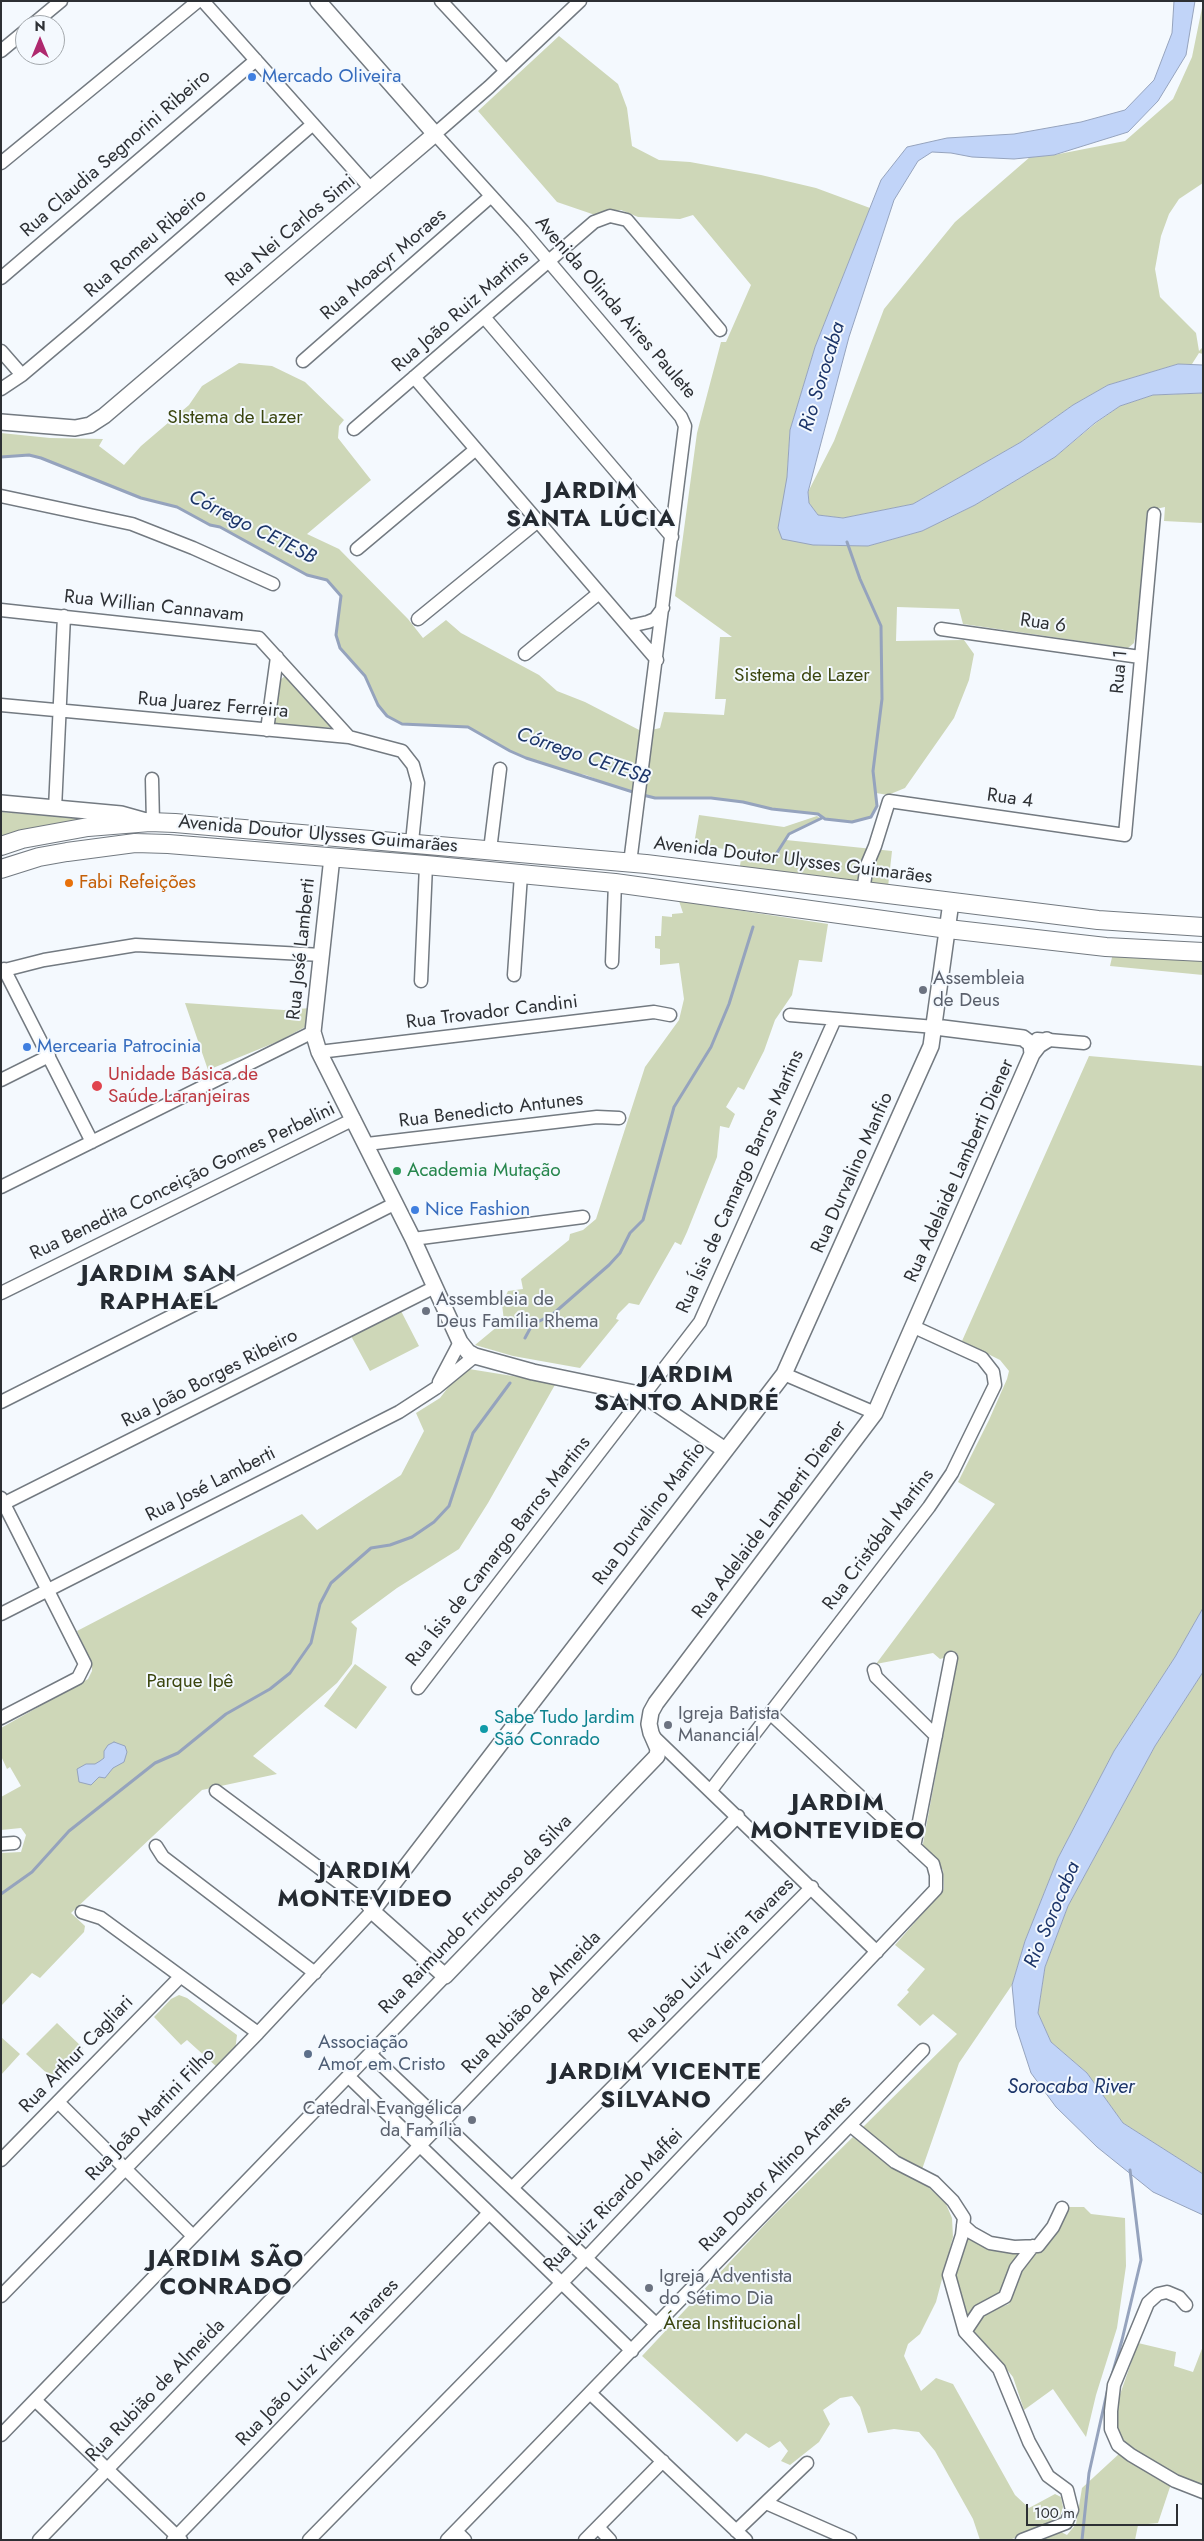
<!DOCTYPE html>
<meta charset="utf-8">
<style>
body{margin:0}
#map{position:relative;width:1204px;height:2541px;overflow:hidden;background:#f4f9fe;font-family:Jost,sans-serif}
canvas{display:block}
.frame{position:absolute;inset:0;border:2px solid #2d3034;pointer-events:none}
.north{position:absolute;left:15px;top:15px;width:50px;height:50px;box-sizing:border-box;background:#f4f9fe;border:1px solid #a4a9ad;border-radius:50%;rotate:0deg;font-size:14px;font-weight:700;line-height:20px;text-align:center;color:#2d3034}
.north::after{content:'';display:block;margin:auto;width:18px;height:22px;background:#af296e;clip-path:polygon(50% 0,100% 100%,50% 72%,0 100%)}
.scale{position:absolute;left:1026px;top:2504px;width:152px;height:22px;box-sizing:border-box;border:2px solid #2d3034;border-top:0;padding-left:6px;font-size:15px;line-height:18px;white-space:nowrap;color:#2d3034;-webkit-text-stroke:4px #f4f9fe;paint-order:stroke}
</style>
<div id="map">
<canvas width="1204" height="2541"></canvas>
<div class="frame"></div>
<div class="north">N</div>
<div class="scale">100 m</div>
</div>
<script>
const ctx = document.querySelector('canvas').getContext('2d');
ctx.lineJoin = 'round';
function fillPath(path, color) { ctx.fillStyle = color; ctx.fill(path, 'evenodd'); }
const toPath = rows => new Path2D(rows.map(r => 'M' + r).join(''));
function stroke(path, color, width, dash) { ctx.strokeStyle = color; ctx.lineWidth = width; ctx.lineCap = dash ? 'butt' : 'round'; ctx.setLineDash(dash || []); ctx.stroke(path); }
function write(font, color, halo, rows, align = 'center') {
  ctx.font = font + ' Jost,sans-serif'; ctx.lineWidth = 4; ctx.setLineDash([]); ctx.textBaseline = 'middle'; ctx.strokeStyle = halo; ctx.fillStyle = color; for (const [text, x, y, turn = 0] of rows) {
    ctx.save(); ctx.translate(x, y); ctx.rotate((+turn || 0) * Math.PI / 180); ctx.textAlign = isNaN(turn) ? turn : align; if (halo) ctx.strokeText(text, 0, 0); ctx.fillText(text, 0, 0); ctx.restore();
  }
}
const green = toPath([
 [1203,3,1203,183,1179,199,1169,214,1161,236,1155,269,1160,297,1196,333,1199,351,1203,347,1203,354,1199,353,1192,364,1178,364,1108,385,1073,405,1021,442,913,504,843,518,818,515,809,503,808,492,834,441,884,309,955,222,1030,157,1054,155,1125,141,1173,99,1192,57],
 [559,36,618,84,627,108,632,146,659,160,690,162,761,175,816,188,870,208,815,347,790,430,787,477,813,545,868,546,922,531,975,505,1055,457,1096,423,1120,406,1153,395,1203,393,1203,523,1164,521,1165,507,1147,511,1137,628,1134,643,1128,648,963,624,959,609,897,607,896,641,964,640,974,654,969,680,954,718,905,788,888,795,876,793,877,806,871,817,852,822,825,819,818,814,772,809,743,802,711,798,655,798,626,791,586,775,569,772,526,758,510,751,468,727,402,724,387,716,378,705,365,676,340,648,336,635,341,596,327,580,307,575,220,527,210,525,177,507,141,498,41,458,29,455,1,457,1,433,50,438,103,439,99,446,124,465,141,446,189,405,202,386,239,363,272,366,305,382,344,420,339,426,338,438,371,480,307,534,339,549,408,619,423,638,446,620,461,633,539,675,557,691,585,702,643,732,660,728,664,712,724,715,726,699,715,699,720,637,732,637,675,596,697,433,721,342,726,342,751,285,693,215,680,219,638,217,621,210,608,212,598,216,557,202,478,111],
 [285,676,335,728,278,725,272,722,280,680],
 [1,812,85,819,1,839],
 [699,815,784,827,817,816,820,818,789,834,786,840,892,851,888,887,740,866,742,852,694,844],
 [679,901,828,924,822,962,799,960,792,995,775,1020,764,1051,744,1090,738,1087,726,1107,735,1114,729,1128,720,1126,717,1157,687,1232,681,1245,675,1242,639,1305,629,1303,618,1314,616,1319,619,1320,580,1368,513,1356,475,1345,504,1321,502,1304,508,1291,523,1289,521,1279,569,1240,570,1234,583,1230,596,1219,645,1067,679,1020,684,999,679,963,660,965,660,949,655,948,655,936,661,936,662,916,672,917,672,914,683,913],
 [1113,953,1203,955,1203,975,1110,966],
 [185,1003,284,1010,311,1008,308,1024,305,1027,279,1041,208,1070],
 [1089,1056,1203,1066,1203,1608,1175,1657,1114,1751,1058,1858,1025,1941,1012,1985,959,2063,919,2178,946,2204,952,2218,953,2237,936,2302,920,2334,908,2344,904,2356,921,2391,936,2378,953,2384,1015,2495,1029,2508,1055,2494,1061,2497,1063,2507,1059,2520,1051,2525,1009,2540,980,2540,973,2519,935,2451,919,2432,894,2429,868,2433,860,2407,852,2396,840,2398,823,2410,830,2424,819,2442,790,2465,781,2461,788,2451,780,2441,769,2448,746,2433,737,2442,642,2356,770,2219,957,2034,933,2014,920,2026,897,2005,909,1992,907,1990,925,1969,895,1945,944,1889,943,1870,922,1849,958,1654,940,1659,933,1653,876,1664,995,1504,958,1482,989,1420,1007,1379,1009,1371,1000,1360,962,1341],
 [401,1311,419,1346,370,1371,351,1336],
 [469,1369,556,1383,488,1503,459,1549,397,1588,351,1622,357,1628,352,1664,337,1683,253,1756,277,1774,202,1790,71,1913,85,1926,84,1932,40,1978,32,1973,1,2006,1,1853,21,1852,26,1835,21,1828,1,1830,1,1797,21,1786,10,1767,7,1769,1,1756,1,1728,88,1679,92,1671,92,1665,77,1631,302,1514,317,1530,401,1475,424,1431,416,1413,440,1398,456,1377],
 [355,1664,387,1687,356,1729,324,1706],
 [1203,1672,1203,2174,1123,2123,1087,2073,1051,2042,1038,2013,1045,1967,1068,1906,1155,1746],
 [179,1995,187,1998,237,2035,235,2051,218,2068,187,2040,181,2045,154,2017,171,1999],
 [57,2023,83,2048,53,2079,26,2054],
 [1,2037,20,2054,1,2075],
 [1068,2207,1084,2207,1091,2214,1125,2218,1126,2266,1117,2328,1096,2395,1086,2437,1053,2389,1024,2410,1013,2377,991,2350,975,2341,972,2329,979,2315,1009,2304,1022,2268,1033,2254,1049,2240],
 [966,2231,1027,2250,1008,2286,966,2325,957,2292,955,2271],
 [1138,2343,1176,2352,1174,2366,1193,2372,1203,2346,1203,2488,1174,2476,1126,2444,1117,2428,1117,2403],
 [1120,2453,1171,2484,1158,2523,1138,2525,1135,2540,1036,2540,1059,2531,1067,2535,1076,2524,1082,2488]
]);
const water = toPath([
 [1174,1,1195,1,1186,55,1158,101,1128,132,1054,155,1014,159,972,157,951,153,932,152,918,161,894,200,849,337,808,492,809,503,818,515,843,518,913,504,1021,442,1073,405,1108,385,1178,364,1203,365,1203,393,1153,395,1120,406,1095,423,1055,457,975,505,922,531,868,546,813,545,782,539,778,528,787,477,790,430,815,347,881,180,907,147,947,138,1014,134,1081,122,1125,110,1154,80,1172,33,1174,1],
 [1203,1608,1203,1672,1155,1746,1068,1906,1045,1967,1038,2013,1051,2042,1087,2073,1123,2123,1203,2174,1203,2215,1153,2192,1097,2147,1056,2107,1031,2073,1016,2027,1012,1985,1025,1941,1058,1858,1114,1751,1175,1657,1203,1608],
 [114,1742,125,1746,127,1752,124,1762,113,1768,105,1778,99,1777,91,1785,79,1782,77,1769,86,1764,95,1764,100,1761,104,1758,104,1751,108,1745,114,1742]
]);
const stream = toPath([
 [1,457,29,455,41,458,141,498,177,507,210,525,220,527,307,575,327,580,341,596,336,635,340,648,365,676,378,705,387,716,402,724,468,727,510,751,526,758,636,793],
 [643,795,655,798,711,798,743,802,772,809,818,814,825,819,852,822,871,817,877,806,873,771,882,699,881,626,860,579,847,542],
 [773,859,789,834,822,818],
 [525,1338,532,1325,553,1314,609,1265,620,1253,630,1233,643,1220,674,1107,711,1047,729,1004,753,927],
 [1,1894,32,1872,69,1831,155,1763,178,1753,226,1714,270,1689,290,1673,311,1643,320,1604,331,1583,371,1548,390,1545,412,1537,434,1522,449,1506,473,1433,510,1383],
 [1112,2375,1122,2340,1141,2260,1130,2170],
 [1082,2540,1089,2473,1108,2388]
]);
const minor = toPath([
 [203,1,371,189],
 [441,1,506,71],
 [580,1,489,87,435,134,523,231,681,417,685,426,630,863],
 [32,25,61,1],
 [1,51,25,31],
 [1,163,198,1],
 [1,278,256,60],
 [484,317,672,537],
 [1,351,22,375],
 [303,361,490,197],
 [414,377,657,660],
 [1,389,22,375,80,326,313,124],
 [354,429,594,222,610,216,627,220,720,330],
 [1,496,132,524,193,548,273,584],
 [357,549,476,449],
 [1,610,259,638,349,737],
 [418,619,538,521],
 [630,626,648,622,655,619,663,608],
 [941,629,1140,657],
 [525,654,599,593],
 [1,705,349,737,402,751,413,765,418,783,412,842],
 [267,730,277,657],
 [152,779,153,823],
 [55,809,64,616],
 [490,850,500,769],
 [863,891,867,865,875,846,889,801,1125,835,1154,514],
 [612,962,615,883],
 [4,969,92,1142],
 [1,971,44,960,136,945,322,955],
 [514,975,521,875],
 [421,981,426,865],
 [790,1015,935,1027],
 [1037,1039,1084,1043],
 [319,1052,654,1012,670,1015],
 [1,1080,49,1056],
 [367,1144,597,1117,619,1118],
 [1,1187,313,1032],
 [413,1239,583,1217],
 [1,1293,354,1119],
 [784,1374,875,1413],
 [439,1382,460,1342],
 [1,1402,396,1203],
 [1,1498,85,1664,78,1678,1,1718],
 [1,1505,435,1287],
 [1,1614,399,1412,436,1388,475,1356],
 [874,1670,876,1677,936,1736],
 [418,1688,700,1322,835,1019],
 [654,1737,877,1952],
 [711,1790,929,1507,952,1473,995,1385,993,1372,982,1358,914,1327],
 [1,1844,14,1843],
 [156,1846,163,1857,315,1973],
 [914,1847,951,1658],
 [82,1912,101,1918,258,2033],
 [370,2054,657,2325],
 [348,2076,632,2351],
 [58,2102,193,2236],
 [850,2125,895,2162,934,2182,953,2201,964,2218,962,2235,949,2275,965,2332,999,2369,1029,2442,1048,2476,1067,2490,1072,2510,1066,2523,1022,2540],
 [1,2160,180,1977],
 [512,2188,812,1887],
 [963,2225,972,2233,990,2243,1014,2247,1038,2246,1053,2227,1062,2208],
 [1,2296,258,2033,372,1911,365,1902,216,1791],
 [1186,2305,1179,2297,1167,2292,1158,2294,1148,2303,1114,2385,1111,2411,1111,2429,1118,2445,1131,2455,1175,2481,1203,2492],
 [965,2332,979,2311,1005,2297,1016,2268,1033,2246],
 [591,2394,746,2540],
 [35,2400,181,2540],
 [1,2435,445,1976],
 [766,2503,850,2540],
 [598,2527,610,2540],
 [456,2531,465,2540],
 [736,2531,807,2463],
 [39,2540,738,1816],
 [173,2540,489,2213],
 [309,2540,586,2258,936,1889,936,1875,933,1864,771,1714],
 [447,2540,923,2050],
 [585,2540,663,2461]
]);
const tertiary = toPath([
 [1,422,75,428,90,425,104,416,435,134,318,1],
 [1,803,121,814,146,821],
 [332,857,313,1032,319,1052,413,1239,460,1342,468,1352,475,1356,533,1372,644,1395,725,1450],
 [935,1027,1023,1038,1031,1044,1032,1054,875,1413,656,1703,651,1712,649,1724,651,1733,658,1749,657,1756,445,1976,372,1911,784,1374,931,1046,951,902],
 [1032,1054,1039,1045,1047,1040]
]);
const secondary = toPath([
 [1,846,22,839,88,827,150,822,175,823,646,864,1098,920,1203,927],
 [1,869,39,857,67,852,135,843,168,844,426,865,615,883,948,929,1106,947,1203,952]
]);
const markers = [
 [252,77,5,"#3f7fe0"],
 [69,883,5,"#e8710a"],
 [923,990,5,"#6b7280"],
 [27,1047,5,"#3f7fe0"],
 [97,1086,6,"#e0444e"],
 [397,1171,5,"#2e9e5b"],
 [415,1210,5,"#3f7fe0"],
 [426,1311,5,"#6b7280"],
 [668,1725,5,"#6b7280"],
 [484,1729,5,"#0f9aa8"],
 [308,2054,5,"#5c6f8a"],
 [472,2120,5,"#6b7280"],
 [649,2288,5,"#6b7280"]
];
const shopNames = [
 ["Mercado Oliveira",262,77],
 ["Mercearia Patrocinia",37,1047],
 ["Nice Fashion",425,1210]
];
const streetNames = [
 ["Rua Claudia Segnorini Ribeiro",116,154,-41],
 ["Rua Nei Carlos Simi",291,231,-40],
 ["Rua Romeu Ribeiro",146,244,-41],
 ["Rua Moacyr Moraes",384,265,-41],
 ["Avenida Olinda Aires Paulete",615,308,49],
 ["Rua João Ruiz Martins",461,312,-41],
 ["Rua Willian Cannavam",154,607,6],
 ["Rua 6",1043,624,8],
 ["Rua 1",1120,672,-85],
 ["Rua Juarez Ferreira",213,706,5],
 ["Rua 4",1010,799,8],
 ["Avenida Doutor Ulysses Guimarães",318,835,5],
 ["Avenida Doutor Ulysses Guimarães",793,861,7],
 ["Rua José Lamberti",302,949,-84],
 ["Rua Trovador Candini",492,1013,-7],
 ["Rua Benedicto Antunes",491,1111,-7],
 ["Rua Adelaide Lamberti Diener",960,1171,-66],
 ["Rua Durvalino Manfio",853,1173,-66],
 ["Rua Benedita Conceição Gomes Perbelini",183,1182,-26],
 ["Rua Ísis de Camargo Barros Martins",741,1182,-66],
 ["Rua João Borges Ribeiro",210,1379,-27],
 ["Rua José Lamberti",211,1485,-27],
 ["Rua Durvalino Manfio",650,1514,-53],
 ["Rua Adelaide Lamberti Diener",770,1520,-53],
 ["Rua Cristóbal Martins",879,1540,-53],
 ["Rua Ísis de Camargo Barros Martins",499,1552,-52],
 ["Rua Raimundo Fructuoso da Silva",476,1915,-46],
 ["Rua João Luiz Vieira Tavares",712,1961,-45],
 ["Rua Rubião de Almeida",532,2003,-46],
 ["Rua Arthur Cagliari",77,2055,-46],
 ["Rua João Martini Filho",151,2115,-46],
 ["Rua Doutor Altino Arantes",776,2174,-46],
 ["Rua Luiz Ricardo Maffei",614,2201,-46],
 ["Rua João Luiz Vieira Tavares",318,2363,-46],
 ["Rua Rubião de Almeida",156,2391,-46]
];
const parkNames = [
 ["SIstema de Lazer",235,418],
 ["Sistema de Lazer",802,676],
 ["Parque Ipê",190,1682],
 ["Área Institucional",732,2324]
];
const foodNames = [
 ["Fabi Refeições",79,883]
];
const worshipNames = [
 ["Assembleia",933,979],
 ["de Deus",933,1001],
 ["Assembleia de",436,1300],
 ["Deus Família Rhema",436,1322],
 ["Igreja Batista",678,1714],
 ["Manancial",678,1736],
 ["Catedral Evangélica",462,2109,"right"],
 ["da Família",462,2131,"right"],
 ["Igreja Adventista",659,2277],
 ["do Sétimo Dia",659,2299]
];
const healthNames = [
 ["Unidade Básica de",108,1075],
 ["Saúde Laranjeiras",108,1097]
];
const leisureNames = [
 ["Academia Mutação",407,1171]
];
const cultureNames = [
 ["Sabe Tudo Jardim",494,1718],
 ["São Conrado",494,1740]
];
const serviceNames = [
 ["Associação",318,2043],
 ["Amor em Cristo",318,2065]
];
const waterNames = [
 ["Rio Sorocaba",823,377,-73],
 ["Córrego CETESB",252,528,27],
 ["Córrego CETESB",583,757,19],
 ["Rio Sorocaba",1053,1915,-67],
 ["Sorocaba River",1071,2088]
];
const districtNames = [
 ["JARDIM",591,492],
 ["SANTA LÚCIA",591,520],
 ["JARDIM SAN",159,1275],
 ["RAPHAEL",159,1303],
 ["JARDIM",687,1376],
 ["SANTO ANDRÉ",687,1404],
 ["JARDIM",838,1804],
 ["MONTEVIDEO",838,1832],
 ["JARDIM",365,1872],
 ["MONTEVIDEO",365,1900],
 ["JARDIM VICENTE",656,2073],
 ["SILVANO",656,2101],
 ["JARDIM SÃO",226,2260],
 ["CONRADO",226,2288]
];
fillPath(green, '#ced7b8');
fillPath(water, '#c1d4f8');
stroke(water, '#95a3bd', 1);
stroke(stream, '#95a3bd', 3);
stroke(minor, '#737a81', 15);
stroke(tertiary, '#737a81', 18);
stroke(secondary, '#737a81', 20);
stroke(minor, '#fff', 12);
stroke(tertiary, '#fff', 15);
stroke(secondary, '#fff', 18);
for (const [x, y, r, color] of markers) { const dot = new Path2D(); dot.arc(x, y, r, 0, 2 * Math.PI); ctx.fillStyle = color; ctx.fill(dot); stroke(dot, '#f4f9fe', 2); }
write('19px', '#366cbe', '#f4f9fe', shopNames, 'left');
write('19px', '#2d3034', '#f4f9fe', streetNames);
write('19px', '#3b460f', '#f4f9fe', parkNames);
write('19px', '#c56008', '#f4f9fe', foodNames, 'left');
write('19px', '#5b616d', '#f4f9fe', worshipNames, 'left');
write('19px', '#be3a42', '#f4f9fe', healthNames, 'left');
write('19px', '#27864d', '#f4f9fe', leisureNames, 'left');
write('19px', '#0d838f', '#f4f9fe', cultureNames, 'left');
write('19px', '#4e5e75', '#f4f9fe', serviceNames, 'left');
write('italic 20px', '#1c3569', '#f4f9fe', waterNames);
ctx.letterSpacing = '1px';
write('bold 24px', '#252b32', '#f4f9fe', districtNames);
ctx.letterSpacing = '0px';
</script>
